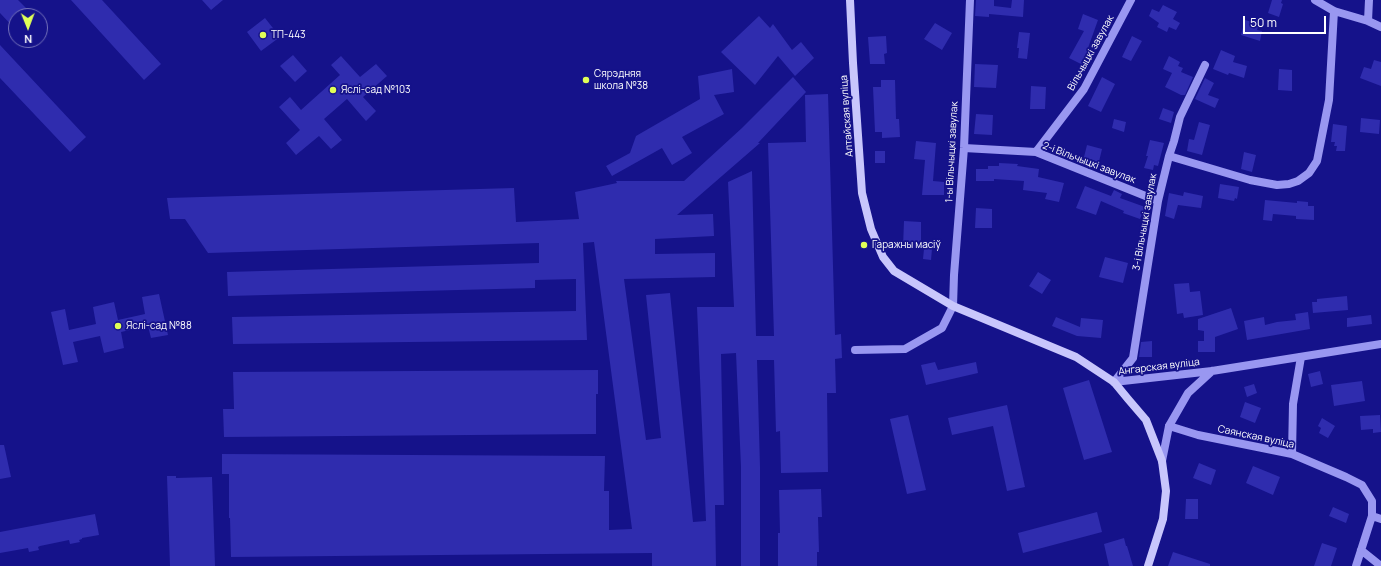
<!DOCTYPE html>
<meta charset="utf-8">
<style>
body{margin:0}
#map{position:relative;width:1381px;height:566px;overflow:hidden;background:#15128a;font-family:Manrope,sans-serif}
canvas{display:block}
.north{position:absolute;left:8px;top:8px;width:40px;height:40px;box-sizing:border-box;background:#15128a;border:1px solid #7371b9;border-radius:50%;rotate:179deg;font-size:11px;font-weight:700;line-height:16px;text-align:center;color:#fff}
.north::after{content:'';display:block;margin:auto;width:14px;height:18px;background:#e1ff57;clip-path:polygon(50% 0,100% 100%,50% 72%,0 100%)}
.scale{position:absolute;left:1243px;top:16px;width:83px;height:18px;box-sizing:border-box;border:2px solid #fff;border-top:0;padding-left:5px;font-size:12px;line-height:14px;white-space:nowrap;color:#fff;-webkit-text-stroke:3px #15128a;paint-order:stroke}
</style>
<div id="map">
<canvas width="1381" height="566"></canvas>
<div class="north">N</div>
<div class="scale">50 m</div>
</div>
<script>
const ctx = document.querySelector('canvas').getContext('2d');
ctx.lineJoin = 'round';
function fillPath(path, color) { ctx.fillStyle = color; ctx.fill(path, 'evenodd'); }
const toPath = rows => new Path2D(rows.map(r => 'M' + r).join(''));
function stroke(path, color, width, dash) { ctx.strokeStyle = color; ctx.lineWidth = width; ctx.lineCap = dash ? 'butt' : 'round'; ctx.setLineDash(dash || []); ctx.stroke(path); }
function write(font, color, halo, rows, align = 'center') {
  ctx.font = font + ' Manrope,sans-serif'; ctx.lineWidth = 3.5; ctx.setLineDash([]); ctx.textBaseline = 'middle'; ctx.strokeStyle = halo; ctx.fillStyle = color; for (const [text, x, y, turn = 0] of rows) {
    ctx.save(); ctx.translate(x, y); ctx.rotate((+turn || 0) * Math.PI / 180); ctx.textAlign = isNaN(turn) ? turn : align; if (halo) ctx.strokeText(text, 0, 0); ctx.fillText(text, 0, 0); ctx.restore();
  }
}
const building = toPath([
 [0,0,18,0,34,16,16,16,16,30,0,13],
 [71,0,102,0,161,64,144,80],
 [202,0,223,0,211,10],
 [976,0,994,0,994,6,1011,8,1012,0,1024,0,1023,17,989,14,989,17,975,16],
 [1272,0,1282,0,1281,3,1283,4,1279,17,1268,13],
 [1163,5,1177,12,1173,19,1180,23,1176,30,1169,27,1167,32,1157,27,1159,23,1149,16,1152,9,1159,12],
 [1083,14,1098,20,1088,48,1091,50,1083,65,1069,58,1084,31,1078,29],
 [759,16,770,28,773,24,792,50,801,42,814,58,795,76,778,56,755,85,721,52],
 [265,18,280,37,261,51,247,32],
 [1245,20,1259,24,1257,30,1262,31,1260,41,1241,35],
 [935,23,952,33,942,50,924,39],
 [1019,32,1030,33,1027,59,1018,58,1019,48,1017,48],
 [886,36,887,53,884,54,885,64,870,64,868,37],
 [1132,36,1142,41,1131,61,1122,57],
 [0,45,86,137,70,152,0,78],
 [1221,50,1235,56,1233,62,1247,66,1244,78,1229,73,1228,75,1213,69],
 [293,55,307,71,295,82,280,66],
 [341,56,360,77,376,64,387,76,363,97,376,111,366,121,347,99,324,119,342,140,331,149,319,136,296,155,286,143,300,130,279,107,290,97,301,110,340,75,331,65],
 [1169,56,1180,62,1178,66,1183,68,1181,72,1193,77,1185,95,1181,95,1165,87,1172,73,1163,69],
 [1374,60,1381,62,1381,86,1360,78,1364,67,1371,69],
 [975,64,998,65,996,88,974,87],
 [732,69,734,92,714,95,724,114,682,137,692,153,672,165,662,148,612,176,606,166,630,153,636,136,700,99,698,76],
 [1279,69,1292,70,1292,91,1278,90],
 [793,77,806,92,758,143,760,143,677,215,713,214,714,236,655,239,655,254,715,253,715,277,624,279,646,440,661,438,646,295,670,293,693,522,706,521,697,307,734,307,728,182,752,171,756,336,774,336,768,143,806,142,805,95,828,94,835,335,841,334,842,358,835,359,836,393,827,393,828,472,781,473,780,431,776,432,774,360,757,360,760,467,760,566,741,566,741,467,736,353,721,354,724,505,715,505,716,566,652,566,652,553,231,557,230,518,229,518,229,474,222,474,222,454,605,456,604,491,609,491,609,530,632,529,594,242,583,243,587,340,233,344,232,317,576,311,576,279,535,280,535,288,228,296,227,272,539,263,539,243,208,253,185,219,170,219,167,198,514,188,516,222,579,219,575,192,617,183,616,181,684,181,742,128],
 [1102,77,1115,84,1101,112,1088,106],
 [1205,78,1214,83,1208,95,1219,99,1215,108,1195,99],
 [881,80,895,80,896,119,899,119,900,137,882,138,882,132,875,132,873,87,881,87],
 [1031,86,1046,87,1045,109,1030,109],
 [1163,108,1174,112,1171,123,1159,119],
 [976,114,993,115,992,135,974,134],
 [1361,118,1380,120,1379,134,1360,132],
 [1114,119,1126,122,1124,132,1112,128],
 [1199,122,1210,125,1202,155,1187,151,1189,139,1194,140],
 [1333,124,1347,126,1345,151,1336,151,1337,146,1334,146,1335,142,1331,142],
 [1150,140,1164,143,1158,166,1154,165,1153,170,1144,168,1148,156,1146,156],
 [916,141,936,143,933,181,944,182,944,195,922,195,925,160,914,159],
 [1087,145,1102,149,1097,170,1082,165],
 [875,151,885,151,885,163,875,163],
 [1244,152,1256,155,1252,172,1241,169],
 [999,163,1018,164,1017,166,1039,169,1038,177,1064,183,1059,202,1045,199,1047,193,1023,190,1024,181,994,179,994,181,976,181,976,169,988,169,988,166,999,166],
 [1220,184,1239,187,1237,199,1235,198,1234,201,1218,198],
 [1085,186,1111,196,1114,190,1122,194,1120,198,1145,207,1140,219,1123,213,1124,211,1101,201,1096,215,1076,208],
 [1184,192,1203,196,1201,208,1178,205,1174,219,1165,216,1169,193,1183,196],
 [1265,200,1297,203,1297,201,1308,202,1308,206,1314,206,1314,220,1296,219,1296,216,1273,214,1272,221,1263,220],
 [976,208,992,209,992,228,975,228],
 [904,221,921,222,921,248,903,247],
 [924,249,932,249,931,260,923,259],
 [1105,257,1128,263,1123,283,1099,277],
 [1038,272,1051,280,1042,294,1029,286],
 [1189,283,1190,292,1200,291,1203,315,1184,318,1183,313,1177,314,1174,284],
 [159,294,168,335,151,338,148,326,121,332,124,348,104,353,100,336,73,342,78,362,63,365,51,312,65,309,69,330,96,324,93,307,114,302,118,320,145,314,142,297],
 [1347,296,1348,310,1313,313,1312,302,1317,302,1317,299],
 [1231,308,1238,329,1215,337,1215,352,1198,352,1198,341,1204,341,1204,331,1198,330,1198,319],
 [1308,312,1310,329,1247,340,1244,321,1264,317,1265,325,1277,322,1296,320,1295,314],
 [1371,315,1372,324,1347,327,1347,318],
 [1056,317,1080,327,1081,318,1103,320,1101,338,1077,336,1052,326],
 [1152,341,1152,357,1139,357,1141,342],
 [935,362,938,370,976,362,978,373,926,385,921,365],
 [598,370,598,394,596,394,596,434,224,437,223,409,234,409,233,372],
 [1320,371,1323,384,1311,387,1308,374],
 [1089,380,1112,452,1084,460,1063,388],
 [1362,381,1365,401,1334,406,1331,385],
 [1254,384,1257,393,1247,397,1244,387],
 [1245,402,1261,408,1255,423,1240,417],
 [1007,405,1025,487,1007,491,993,426,952,435,948,418],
 [908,415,926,490,907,494,890,419],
 [1380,415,1381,432,1373,433,1373,429,1361,430,1360,416],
 [1322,418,1335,426,1328,438,1319,433,1321,428,1318,426],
 [0,445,4,445,11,477,0,479],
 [1199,463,1216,470,1211,485,1193,478],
 [1253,466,1280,477,1273,495,1246,483],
 [167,476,176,476,176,478,212,477,215,566,170,566],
 [821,489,822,517,818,517,819,552,817,552,817,566,778,566,778,533,780,533,779,490],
 [1186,499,1198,499,1198,519,1185,519],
 [1333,507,1349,514,1346,523,1329,516],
 [1097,512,1102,532,1023,553,1018,533],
 [95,514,99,535,82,538,82,539,79,540,80,542,70,544,69,540,40,546,38,547,39,550,29,552,28,548,0,553,0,532],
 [1124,538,1126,546,1127,546,1133,566,1109,566,1104,544],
 [1322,543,1337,548,1331,566,1314,566],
 [1173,552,1210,564,1210,566,1168,566]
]);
const minor = toPath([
 [1315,0,1334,11,1368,21,1381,27],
 [1368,21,1369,0],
 [964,148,1036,152,1158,201],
 [1036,152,1084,89,1131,0],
 [1169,156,1250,180,1277,185,1289,184,1298,181,1309,173,1317,161,1329,100,1334,11],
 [855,350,905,349,942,328,953,306,954,275,964,148,970,0],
 [1114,382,1133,358,1158,201,1169,156,1174,141,1180,117,1205,65],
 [1169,426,1198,435,1292,454,1346,477,1362,485,1372,501,1372,516,1381,519],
 [1292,454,1293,404,1301,357],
 [1361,550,1381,566],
 [1356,566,1372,516]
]);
const tertiary = toPath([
 [1114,382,1212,371,1381,344],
 [1162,461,1169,426,1188,393,1212,371]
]);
const secondary = toPath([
 [850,0,853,63,862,193,871,229,883,257,894,271,953,306,1076,357,1114,382,1128,399,1146,420,1162,461,1166,491,1163,519,1148,566]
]);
const markers = [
 [263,35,4,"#e1ff57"],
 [586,80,4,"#e1ff57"],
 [333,90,4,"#e1ff57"],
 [864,245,4,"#e1ff57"],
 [118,326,4,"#e1ff57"]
];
const poiNames = [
 ["ТП-443",271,35],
 ["Сярэдняя",594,74],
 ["школа №38",594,86],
 ["Яслі-сад №103",341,90],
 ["Гаражны масіў",872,245],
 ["Яслі-сад №88",126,326]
];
const streetNames = [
 ["Вільчыцкі завулак",1091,53,-61],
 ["Алтайская вуліца",847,116,-94],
 ["1-ы Вільчыцкі завулак",952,152,-87],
 ["2-і Вільчыцкі завулак",1089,163,21],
 ["3-і Вільчыцкі завулак",1145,222,-80],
 ["Ангарская вуліца",1159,367,-7],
 ["Саянская вуліца",1256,437,12]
];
fillPath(building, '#2f2cae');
stroke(minor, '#9997f1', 8);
stroke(tertiary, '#9997f1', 8);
stroke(secondary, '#c8c6fc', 8);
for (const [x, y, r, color] of markers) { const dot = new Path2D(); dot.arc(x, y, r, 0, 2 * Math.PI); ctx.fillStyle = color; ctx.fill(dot); stroke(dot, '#15128a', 1.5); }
write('10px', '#fff', '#15128a', poiNames, 'left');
write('10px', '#fff', '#15128a', streetNames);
</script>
